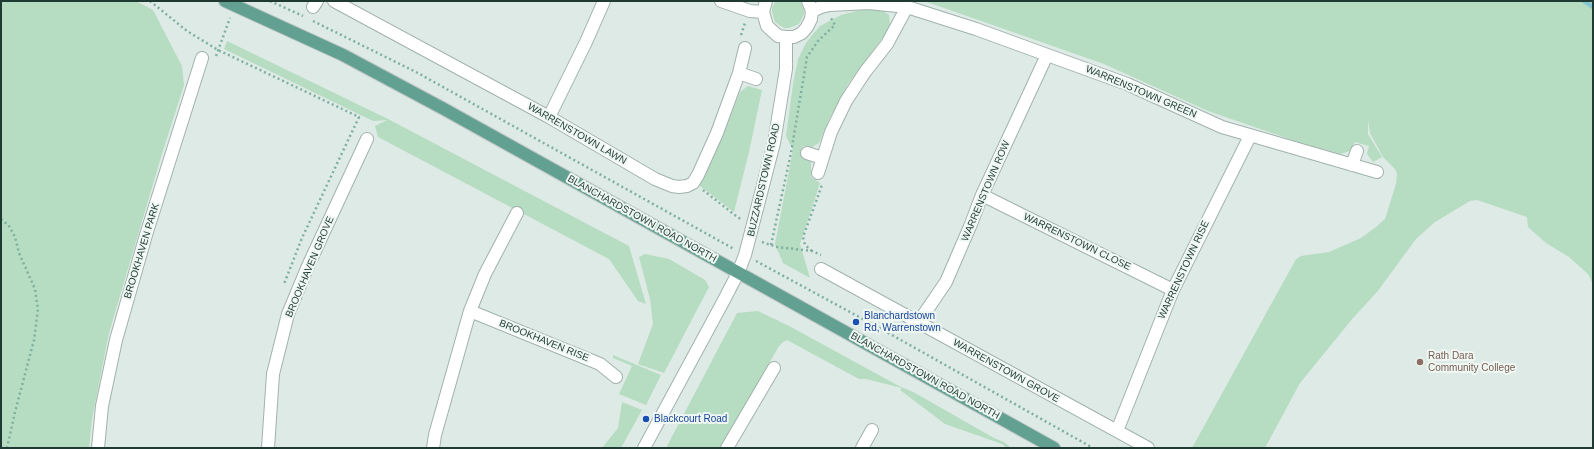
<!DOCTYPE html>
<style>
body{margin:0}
#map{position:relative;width:1594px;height:449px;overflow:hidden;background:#deeae5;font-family:Helvetica,sans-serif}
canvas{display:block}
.frame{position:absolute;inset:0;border:2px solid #1f3a33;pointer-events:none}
</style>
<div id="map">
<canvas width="1594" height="449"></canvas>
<div class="frame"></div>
</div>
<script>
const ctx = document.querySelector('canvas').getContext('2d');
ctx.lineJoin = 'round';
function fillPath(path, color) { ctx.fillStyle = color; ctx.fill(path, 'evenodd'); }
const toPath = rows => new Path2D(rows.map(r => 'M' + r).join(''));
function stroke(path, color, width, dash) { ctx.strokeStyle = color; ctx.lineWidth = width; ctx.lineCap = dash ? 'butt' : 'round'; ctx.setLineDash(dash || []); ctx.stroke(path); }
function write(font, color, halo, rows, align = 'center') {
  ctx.font = font + ' Helvetica,sans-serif'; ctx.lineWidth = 4; ctx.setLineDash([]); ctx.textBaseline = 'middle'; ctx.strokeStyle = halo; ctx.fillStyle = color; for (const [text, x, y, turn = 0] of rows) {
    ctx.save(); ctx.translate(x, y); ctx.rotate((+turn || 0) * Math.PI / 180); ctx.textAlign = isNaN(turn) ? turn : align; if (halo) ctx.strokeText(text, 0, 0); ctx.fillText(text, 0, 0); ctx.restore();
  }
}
const green = toPath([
 [1,1,136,1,153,10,182,66,184,85,161,157,109,333,92,419,89,448,1,448],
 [776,1,800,1,804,9,804,14,799,24,789,28,784,28,775,22,772,12,772,7],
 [924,1,1593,1,1593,284,1588,274,1569,257,1546,243,1528,227,1527,217,1477,200,1470,201,1435,222,1416,239,1377,292,1353,318,1300,383,1265,448,1192,448,1296,259,1301,256,1329,252,1361,238,1376,227,1385,219,1396,184,1397,173,1395,169,1383,157,1370,133,1368,120,1368,134,1382,157,1373,162,1367,154,1369,146,1355,142,1350,151,1340,154,1298,142,1208,111,1104,64],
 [865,9,882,10,889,15,890,24,887,32,848,84,830,117,819,143,812,147,803,146,800,152,811,162,811,177,820,183,800,244,810,278,783,263,775,244,793,150,786,136,793,84,798,59,806,43,813,34,820,26,841,15],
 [227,41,388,119,629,246,646,304,638,301,609,259,378,137,375,126,387,120,373,121,224,49],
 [748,86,762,90,749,152,734,212,699,185,722,138,740,92],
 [645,254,669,259,705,280,709,287,664,373,638,364,653,324,650,299,639,257],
 [758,311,791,327,897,385,915,393,994,438,1004,442,1011,448,1007,448,1002,444,945,424,900,390,902,388,866,379,859,379,787,340,782,343,779,346,721,448,666,448,737,313],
 [613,355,661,375,646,405,619,394,632,366,613,358],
 [622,402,642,410,621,448,602,448,618,428]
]);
const stream = toPath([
 [1584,1,1593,7]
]);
const path = toPath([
 [150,1,187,31,218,50,359,117,302,238,284,284],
 [270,1,303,16],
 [313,21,416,72,734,249],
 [741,35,745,23],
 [216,56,230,18],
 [703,190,736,216,742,220],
 [1,219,9,226,15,237,19,253,35,289,38,309,34,340,15,412,7,448],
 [762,242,777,247,812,251,821,255],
 [771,245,791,153,807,57,818,41,835,25,831,18],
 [812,251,805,245,803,237,822,185],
 [756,261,883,330,1093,448]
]);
const minor = toPath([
 [334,1,549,117,655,179,672,186,679,187,687,186,693,183,698,175,717,133,739,73,745,48],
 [721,1,750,11,763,12],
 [766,1,763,12,767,26,778,36,786,37,794,37,802,33,807,27,811,19,812,11,808,1],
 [313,7,317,1],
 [812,11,821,7,830,5,869,3,907,7,976,29,1127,84,1222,127,1377,172],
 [739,73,756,79],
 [549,117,586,42,604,1],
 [807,153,822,158],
 [1352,165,1357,151],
 [818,173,831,132,846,101,865,72,887,44,907,7],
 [982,195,1173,290],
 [821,269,1148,448],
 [470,311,600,364,616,377],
 [918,323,946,282,971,224,982,195,1047,55],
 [1117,431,1173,290,1250,136],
 [98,448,102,406,116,340,146,235,202,58],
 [268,448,273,374,288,314,308,266,367,139],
 [433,448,435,435,470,311,485,274,517,213],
 [644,448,724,300,738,273,745,255,774,143,786,69,786,37],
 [727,448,774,368],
 [862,448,872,430]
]);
const major = toPath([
 [225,1,343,55,444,109,1054,448]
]);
const markers = [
 [856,322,4,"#1a4fb4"],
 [1420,362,4,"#8d6e63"],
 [646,419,4,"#1a4fb4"]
];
const streetNames = [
 ["WARRENSTOWN GREEN",1141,92,23],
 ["WARRENSTOWN LAWN",577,134,30],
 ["BUZZARDSTOWN ROAD",764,180,-77],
 ["WARRENSTOWN ROW",986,191,-67],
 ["BLANCHARDSTOWN ROAD NORTH",642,219,29],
 ["WARRENSTOWN CLOSE",1077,242,26],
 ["BROOKHAVEN PARK",142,251,-73],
 ["BROOKHAVEN GROVE",310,267,-67],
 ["WARRENSTOWN RISE",1184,270,-65],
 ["BROOKHAVEN RISE",544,341,22],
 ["WARRENSTOWN GROVE",1006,371,29],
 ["BLANCHARDSTOWN ROAD NORTH",925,376,29]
];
const transitNames = [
 ["Blanchardstown",864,316],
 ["Rd, Warrenstown",864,328],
 ["Blackcourt Road",654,419]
];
const educationNames = [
 ["Rath Dara",1428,356],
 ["Community College",1428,368]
];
fillPath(green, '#b6dcc1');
stroke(stream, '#84c5d2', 4.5);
stroke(minor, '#a1b2ac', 14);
stroke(major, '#bcc4c2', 14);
stroke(path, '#7eafa0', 2.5, [2, 3]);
stroke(minor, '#fff', 12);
stroke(major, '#62a192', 12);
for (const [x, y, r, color] of markers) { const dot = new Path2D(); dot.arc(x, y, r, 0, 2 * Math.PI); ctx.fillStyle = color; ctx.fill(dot); stroke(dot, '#eff7f3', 1.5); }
write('10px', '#1f3a33', '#eff7f3', streetNames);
write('10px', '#164399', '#eff7f3', transitNames, 'left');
write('10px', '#785e54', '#eff7f3', educationNames, 'left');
</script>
